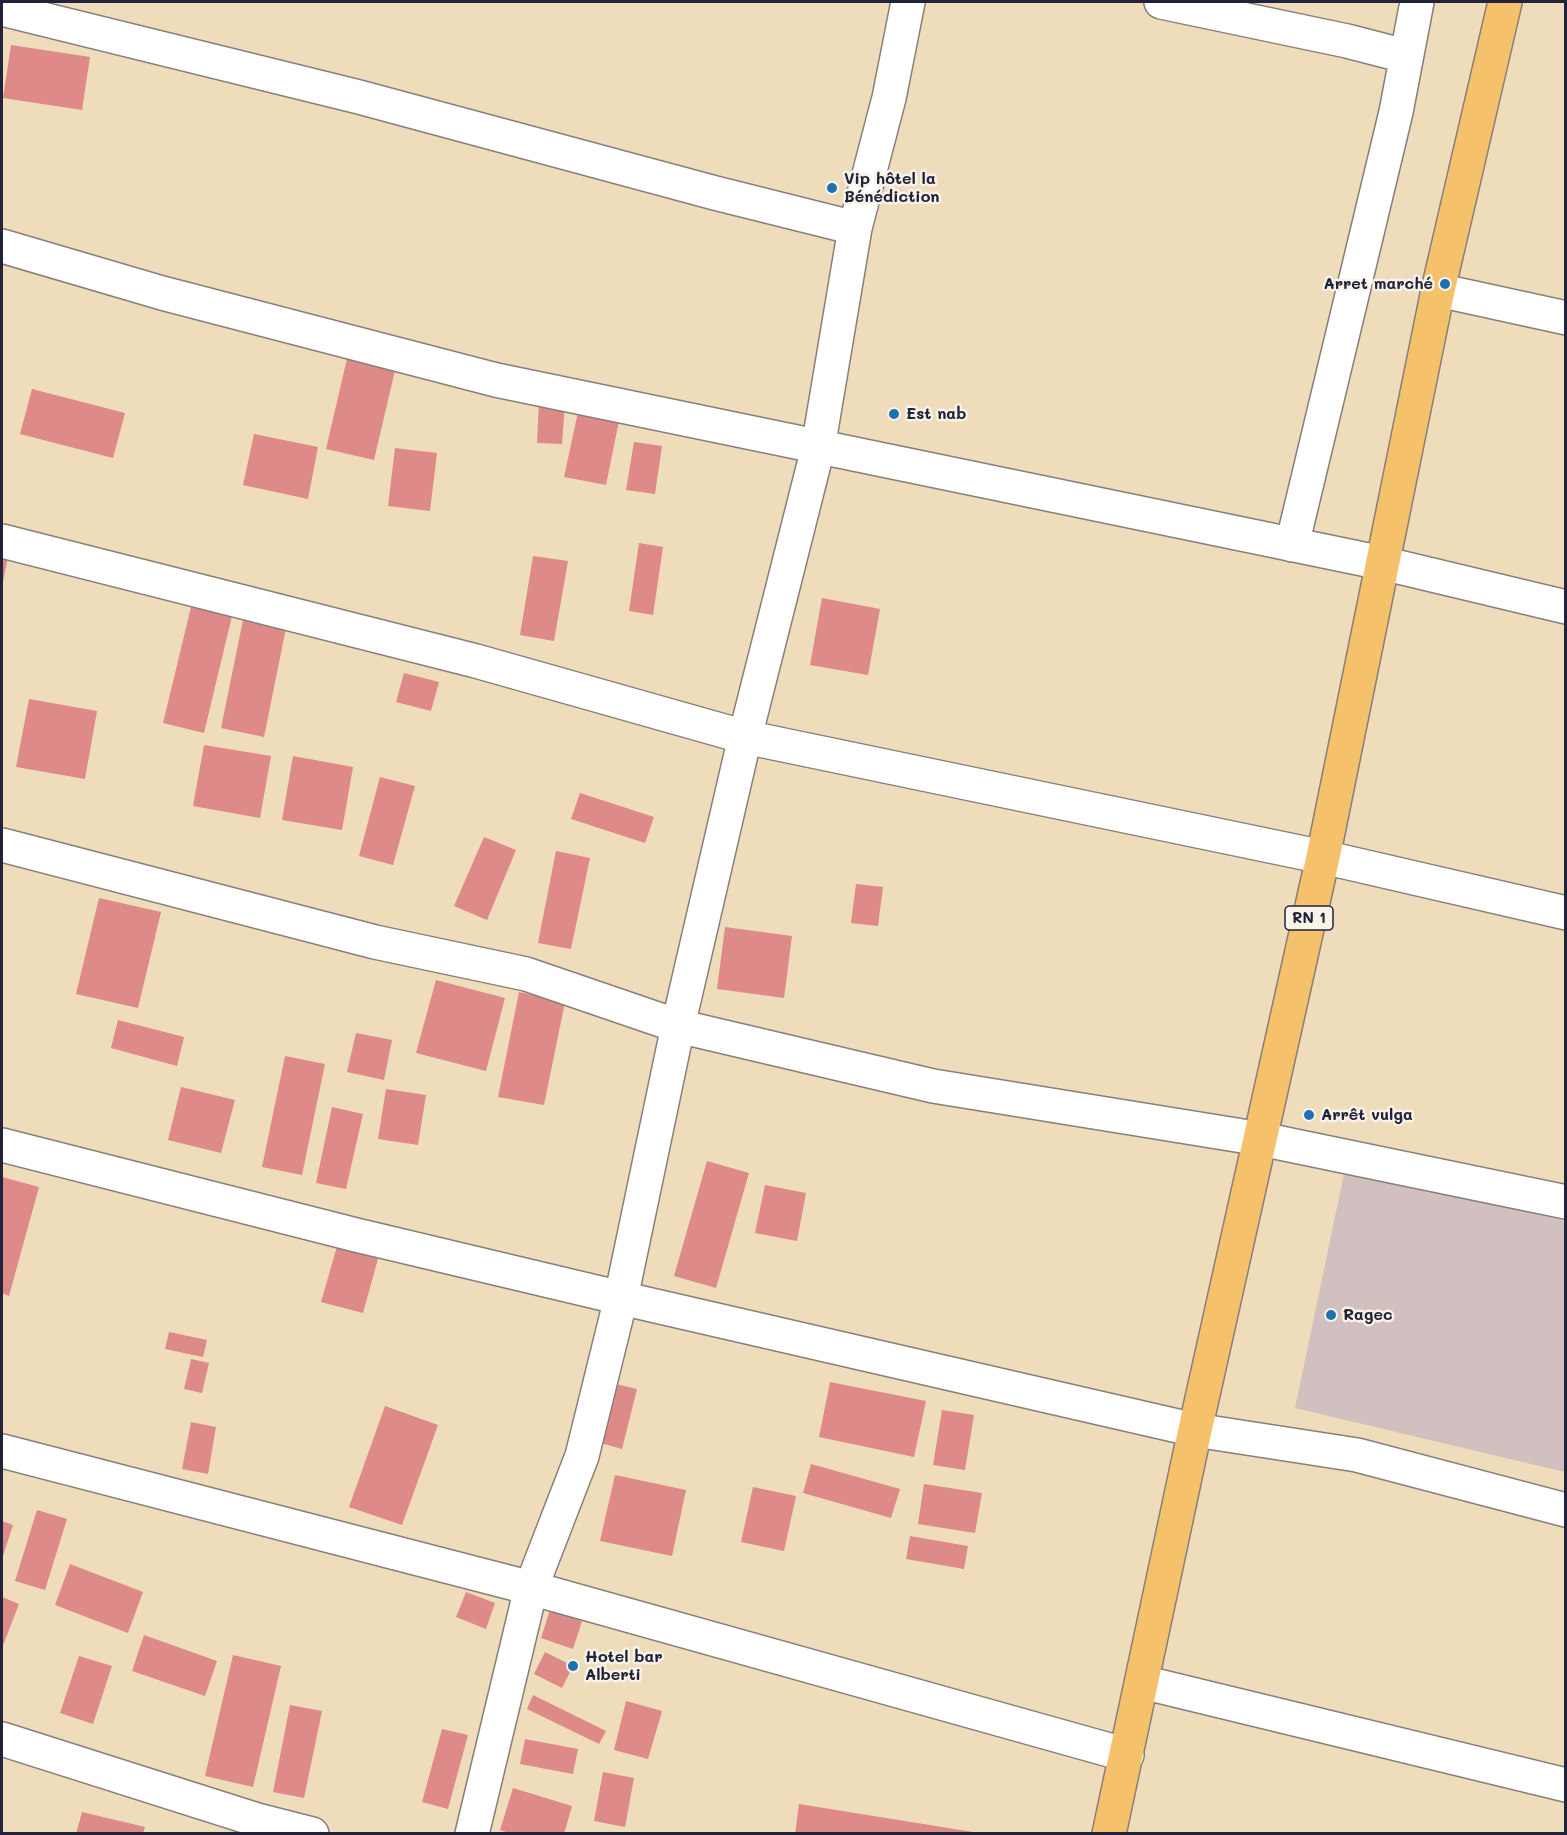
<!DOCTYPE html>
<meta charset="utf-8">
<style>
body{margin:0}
#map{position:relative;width:1567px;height:1835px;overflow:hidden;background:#eedcba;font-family:Mali,sans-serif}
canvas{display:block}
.frame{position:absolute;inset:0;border:3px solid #22223b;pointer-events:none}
</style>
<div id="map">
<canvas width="1567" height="1835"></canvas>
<div class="frame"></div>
</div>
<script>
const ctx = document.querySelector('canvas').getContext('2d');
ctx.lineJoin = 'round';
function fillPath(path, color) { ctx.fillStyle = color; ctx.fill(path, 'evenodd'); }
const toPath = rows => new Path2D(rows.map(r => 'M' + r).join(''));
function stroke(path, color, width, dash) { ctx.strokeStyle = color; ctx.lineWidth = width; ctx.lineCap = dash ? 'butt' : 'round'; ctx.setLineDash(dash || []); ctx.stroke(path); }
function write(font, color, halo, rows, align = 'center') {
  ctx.font = font + ' Mali,sans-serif'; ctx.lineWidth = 5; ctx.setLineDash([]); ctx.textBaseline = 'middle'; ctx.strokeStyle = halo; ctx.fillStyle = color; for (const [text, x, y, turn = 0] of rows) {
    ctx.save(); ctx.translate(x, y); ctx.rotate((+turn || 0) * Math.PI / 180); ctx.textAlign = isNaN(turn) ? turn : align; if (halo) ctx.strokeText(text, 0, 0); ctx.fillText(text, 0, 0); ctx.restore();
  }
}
const industrial = toPath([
 [1345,1169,1565,1221,1565,1472,1295,1408]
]);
const building = toPath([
 [11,45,90,57,82,110,3,98],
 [349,350,397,362,374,460,326,449],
 [32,389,125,413,113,458,20,434],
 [539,401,565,403,562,444,537,443],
 [578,412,619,421,606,485,564,477],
 [254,434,318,447,308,499,243,485],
 [634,442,662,446,655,494,626,490],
 [395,448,437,453,430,511,388,506],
 [639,543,663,547,653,615,629,611],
 [2,556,8,557,3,582,2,582],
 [533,556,568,561,554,641,520,635],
 [822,598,880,609,868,675,810,665],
 [191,607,232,616,204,733,163,723],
 [243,620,286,628,264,737,221,728],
 [404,673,439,682,431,711,396,702],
 [29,699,97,711,85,779,16,767],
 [204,745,271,756,260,818,193,806],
 [293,756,353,767,342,830,282,820],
 [380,777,415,786,393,865,359,856],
 [580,793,654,817,645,843,571,819],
 [484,837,516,850,487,920,454,906],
 [556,851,590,858,571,949,538,943],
 [856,884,883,887,878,926,851,923],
 [99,898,161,912,138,1008,76,994],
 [725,927,792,936,784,998,717,989],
 [436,980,505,998,486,1071,416,1053],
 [519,992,565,1002,544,1105,498,1097],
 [118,1020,184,1037,177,1066,111,1048],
 [356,1033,392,1040,384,1080,347,1072],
 [285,1056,325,1064,302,1175,262,1167],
 [181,1087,235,1100,221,1153,168,1140],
 [386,1089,426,1095,418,1145,378,1139],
 [332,1107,363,1114,346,1189,316,1183],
 [707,1161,749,1173,716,1288,674,1276],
 [2,1177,39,1187,9,1296,2,1293],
 [765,1185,806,1193,797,1241,755,1233],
 [338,1243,379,1255,363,1313,321,1302],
 [169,1332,207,1340,203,1357,165,1349],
 [191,1359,209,1363,202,1393,184,1389],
 [830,1382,926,1401,914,1457,819,1437],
 [616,1384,637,1389,622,1449,601,1443],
 [385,1406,438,1425,402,1525,349,1507],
 [942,1410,974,1415,965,1470,933,1465],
 [191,1422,216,1427,208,1474,182,1469],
 [811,1464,900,1489,891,1518,803,1493],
 [615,1475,686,1490,672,1556,600,1541],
 [924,1484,982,1493,975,1533,918,1524],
 [753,1487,796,1496,784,1551,741,1542],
 [37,1510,67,1519,45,1590,15,1581],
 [2,1521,13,1525,2,1559],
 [910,1536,968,1546,964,1569,906,1559],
 [70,1564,143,1592,128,1633,55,1605],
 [466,1592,495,1603,486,1629,456,1617],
 [2,1597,19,1604,2,1648],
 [550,1610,582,1621,573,1649,541,1638],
 [144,1635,217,1661,205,1696,132,1671],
 [545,1652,573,1666,562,1688,534,1674],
 [233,1655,281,1666,253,1787,205,1776],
 [79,1656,112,1666,93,1724,60,1713],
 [533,1695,606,1731,599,1744,527,1709],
 [626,1701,662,1711,648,1759,614,1750],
 [290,1705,322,1711,304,1798,273,1792],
 [442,1729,468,1735,448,1809,422,1802],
 [525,1739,578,1749,573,1774,520,1764],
 [603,1772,634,1778,625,1827,594,1821],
 [513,1788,572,1806,564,1834,512,1834,500,1830],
 [799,1804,973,1832,973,1834,795,1834],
 [82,1812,145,1827,143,1834,76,1834]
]);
const street = toPath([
 [1161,2,1347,41,1405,56],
 [2,9,359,97,715,193,855,228],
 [2,246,162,293,496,380,1382,563,1566,607],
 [1438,290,1566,318],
 [2,541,476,661,745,737,1323,857,1566,913],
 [1292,545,1396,112,1417,2],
 [2,845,375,942,526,974,678,1026,933,1086,1261,1139,1566,1202],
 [2,1145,356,1235,621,1298,1195,1430,1357,1455,1566,1510],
 [2,1451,531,1588,1127,1755],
 [1142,1682,1566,1785],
 [2,1739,257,1820,312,1834],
 [472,1834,531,1588,582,1456,621,1298,678,1026,745,737,818,448,855,228,889,98,908,2]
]);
const highway = toPath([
 [1109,1834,1195,1430,1323,857,1438,290,1505,2]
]);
const markers = [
 [832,188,6,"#1f6fb2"],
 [1445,284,6,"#1f6fb2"],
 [894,414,6,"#1f6fb2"],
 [1309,1115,6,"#1f6fb2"],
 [1331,1315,6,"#1f6fb2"],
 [573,1666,6,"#1f6fb2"]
];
const shields = [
 [1309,918,48]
];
const shieldNames = [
 ["RN 1",1309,918]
];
const poiNames = [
 ["Vip hôtel la",844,179],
 ["Bénédiction",844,197],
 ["Arret marché",1433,284,"right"],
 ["Est nab",906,414],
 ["Arrêt vulga",1321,1115],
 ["Ragec",1343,1315],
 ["Hotel bar",585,1657],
 ["Alberti",585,1675]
];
fillPath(industrial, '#d2bfbf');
fillPath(building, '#de8a89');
stroke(street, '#887f7a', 36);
stroke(highway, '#887f7a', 36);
stroke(street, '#fff', 33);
stroke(highway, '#f5c16b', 33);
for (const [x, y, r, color] of markers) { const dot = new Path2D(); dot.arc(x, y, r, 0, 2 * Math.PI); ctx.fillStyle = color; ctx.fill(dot); stroke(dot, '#f7f3e8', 2); }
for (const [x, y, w] of shields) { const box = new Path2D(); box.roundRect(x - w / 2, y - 12, w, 24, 4.5); ctx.fillStyle = '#f7f3e8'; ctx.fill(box); stroke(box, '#22223b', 1.5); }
write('bold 15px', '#22223b', null, shieldNames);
write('bold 16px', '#22223b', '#f7f3e8', poiNames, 'left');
</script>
